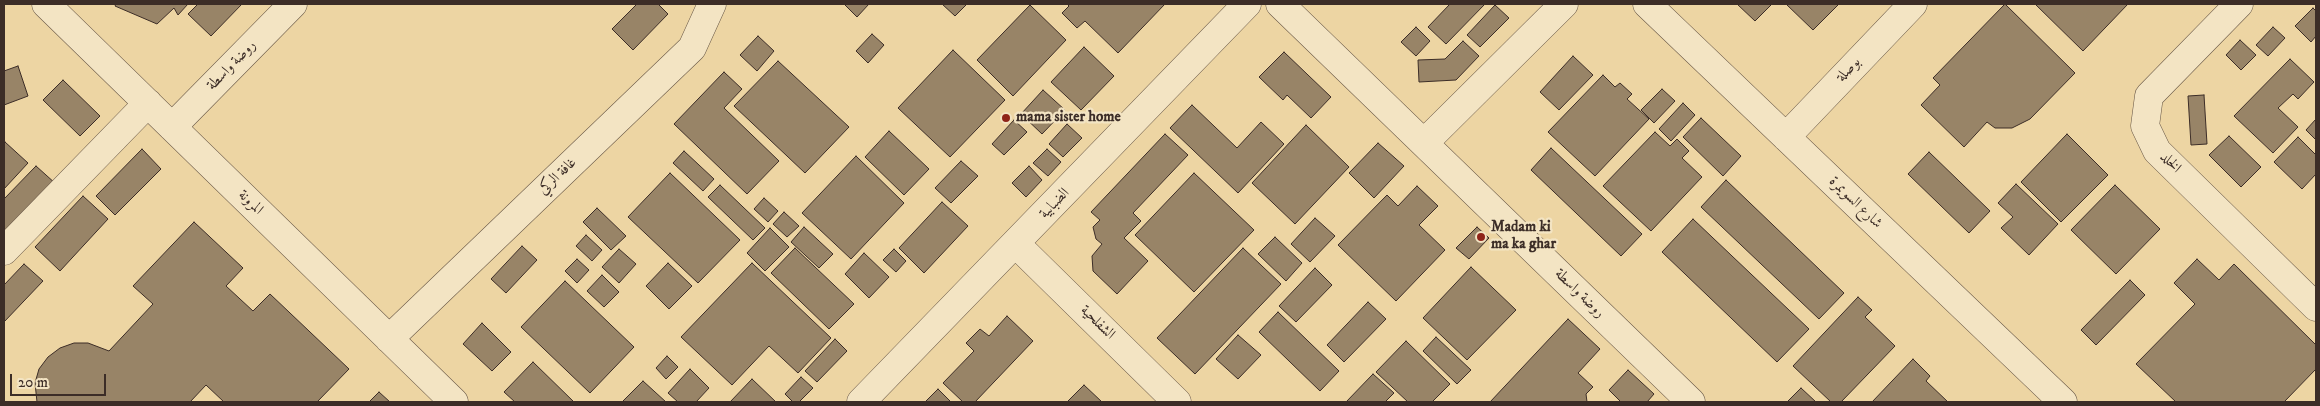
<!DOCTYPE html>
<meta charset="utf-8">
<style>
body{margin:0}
#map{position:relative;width:2320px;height:406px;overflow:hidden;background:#edd5a3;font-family:"IM FELL DW Pica",serif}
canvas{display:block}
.frame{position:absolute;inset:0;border:5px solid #3c2d27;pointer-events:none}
.scale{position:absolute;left:10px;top:374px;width:96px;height:22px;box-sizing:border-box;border:2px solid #3c2d27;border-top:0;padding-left:6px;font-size:15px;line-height:18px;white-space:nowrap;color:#3c2d27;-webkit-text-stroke:4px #f3e4c3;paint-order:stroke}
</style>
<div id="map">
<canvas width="2320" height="406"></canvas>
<div class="frame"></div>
<div class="scale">20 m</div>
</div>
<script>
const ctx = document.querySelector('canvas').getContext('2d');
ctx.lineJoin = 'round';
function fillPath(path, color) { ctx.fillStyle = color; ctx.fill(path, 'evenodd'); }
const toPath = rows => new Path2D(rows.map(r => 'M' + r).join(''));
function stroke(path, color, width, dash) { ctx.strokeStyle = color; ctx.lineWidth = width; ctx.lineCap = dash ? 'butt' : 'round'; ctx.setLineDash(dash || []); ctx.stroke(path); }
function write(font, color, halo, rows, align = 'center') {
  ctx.font = font + ' "IM FELL DW Pica",Amiri,serif'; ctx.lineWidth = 4.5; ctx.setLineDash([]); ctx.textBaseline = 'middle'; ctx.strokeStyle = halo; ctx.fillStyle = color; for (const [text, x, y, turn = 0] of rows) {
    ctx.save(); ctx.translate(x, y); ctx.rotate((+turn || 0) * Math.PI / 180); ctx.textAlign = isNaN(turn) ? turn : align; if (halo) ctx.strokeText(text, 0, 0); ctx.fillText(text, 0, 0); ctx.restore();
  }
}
const building = toPath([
 [116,4,188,4,178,15,174,8,157,24,115,6,116,4],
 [198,4,242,4,211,36,188,14,198,4],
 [637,4,658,4,668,14,633,50,612,29,637,4],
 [844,4,869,4,857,17,844,4],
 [942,4,967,4,955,16,942,4],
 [1067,4,1165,4,1118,53,1085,21,1077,28,1062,13,1069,6,1067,4],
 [1450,4,1485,4,1446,44,1428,27,1450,4],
 [1737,4,1772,4,1755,21,1737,4],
 [1786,4,1839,4,1813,30,1786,4],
 [2005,4,2075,73,2030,119,2012,128,1995,128,1987,122,1964,147,1921,105,1940,85,1933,78,2005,4],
 [2035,4,2128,4,2083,51,2035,4],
 [1030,5,1066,40,1013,96,977,60,1030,5],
 [1495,5,1509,18,1480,47,1467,35,1495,5],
 [2313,8,2316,11,2316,36,2311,42,2295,26,2313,8],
 [1416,27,1430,41,1416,56,1401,42,1416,27],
 [2273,27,2285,38,2268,56,2256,45,2273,27],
 [872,34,884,45,868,63,856,51,872,34],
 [758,36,774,51,757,71,740,55,758,36],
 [2240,40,2256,55,2241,70,2226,55,2240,40],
 [1463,41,1479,56,1456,80,1419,82,1418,60,1445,59,1463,41],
 [1084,47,1114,76,1081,110,1051,82,1084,47],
 [953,50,1005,100,950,157,898,108,953,50],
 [1284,52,1331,97,1311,118,1287,95,1283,100,1259,77,1284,52],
 [1573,56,1593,75,1559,110,1540,92,1573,56],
 [2290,59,2314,82,2298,99,2293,94,2278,108,2298,127,2273,153,2234,116,2290,59],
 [778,61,849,127,805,173,734,106,778,61],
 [18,66,28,96,4,105,4,71,18,66],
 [724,72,742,89,724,108,779,161,747,194,674,124,724,72],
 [1603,75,1615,87,1620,83,1632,94,1627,99,1649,119,1595,176,1548,132,1603,75],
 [63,80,100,116,80,136,43,100,63,80],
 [1662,89,1675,101,1654,123,1641,110,1662,89],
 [1043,90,1065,110,1042,134,1021,114,1043,90],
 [2204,95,2207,144,2191,145,2188,96,2204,95],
 [1683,103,1695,115,1671,141,1659,129,1683,103],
 [1192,105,1237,148,1261,122,1284,144,1238,193,1170,128,1192,105],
 [1701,118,1741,156,1723,176,1683,137,1701,118],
 [2316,119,2316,140,2306,130,2316,119],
 [1014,120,1027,132,1004,155,992,144,1014,120],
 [1067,124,1082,138,1063,157,1049,144,1067,124],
 [1306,125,1349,167,1295,224,1252,183,1306,125],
 [889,131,929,169,904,195,865,157,889,131],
 [1655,132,1670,146,1677,139,1689,151,1682,158,1702,177,1651,231,1603,186,1655,132],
 [1165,134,1188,155,1133,213,1141,221,1124,238,1148,261,1117,294,1093,271,1092,256,1102,244,1096,239,1093,227,1100,220,1091,212,1165,134],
 [2067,134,2108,175,2061,222,2021,182,2067,134],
 [2229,136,2261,167,2241,187,2209,155,2229,136],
 [2298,137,2316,155,2316,174,2302,189,2274,162,2298,137],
 [5,142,28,163,4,189,4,143,5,142],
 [1378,143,1404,166,1374,198,1349,173,1378,143],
 [1551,148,1642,234,1621,256,1531,170,1551,148],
 [142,149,161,169,115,215,96,196,142,149],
 [1047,149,1061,162,1048,176,1033,163,1047,149],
 [684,151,714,179,703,191,673,163,684,151],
 [1929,152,1990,211,1969,233,1908,174,1929,152],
 [856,156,904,203,851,259,802,213,856,156],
 [961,161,978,176,951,203,935,188,961,161],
 [36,166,56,184,4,239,4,199,36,166],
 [1029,166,1042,180,1026,197,1012,183,1029,166],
 [670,173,740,240,698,283,628,217,670,173],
 [1194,173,1254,230,1194,292,1135,235,1194,173],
 [1726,180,1844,293,1819,319,1701,207,1726,180],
 [2016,184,2058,224,2029,255,2001,228,2013,217,1998,203,2016,184],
 [720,185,765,228,753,240,708,197,720,185],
 [2115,185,2160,229,2116,274,2071,230,2115,185],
 [1417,186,1438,206,1419,225,1445,250,1396,301,1338,245,1387,195,1398,206,1417,186],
 [83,196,108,219,60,271,35,247,83,196],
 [764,198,778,211,768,222,754,209,764,198],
 [942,202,968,226,924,273,899,248,942,202],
 [597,208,626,236,611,250,583,222,597,208],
 [784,212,799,226,787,237,773,224,784,212],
 [1315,218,1335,236,1310,262,1291,244,1315,218],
 [1693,219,1809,329,1777,362,1662,252,1693,219],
 [194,222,243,268,226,286,253,311,270,294,349,369,317,402,224,402,206,385,190,402,37,402,35,383,39,369,48,357,60,348,74,343,88,343,109,351,153,304,133,286,194,222],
 [804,227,833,254,819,268,791,242,804,227],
 [1477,227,1489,238,1469,259,1456,248,1477,227],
 [770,228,789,247,765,271,747,253,770,228],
 [586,235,602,250,592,261,576,246,586,235],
 [1275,237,1302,263,1286,281,1258,254,1275,237],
 [522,246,537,260,506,293,491,279,522,246],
 [795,248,854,304,829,329,771,273,795,248],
 [1243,248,1281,284,1195,374,1157,338,1243,248],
 [619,249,636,264,619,283,602,267,619,249],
 [894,249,906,261,896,272,883,260,894,249],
 [864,253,889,277,869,298,845,274,864,253],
 [577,259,589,270,577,283,565,271,577,259],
 [2197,259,2219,280,2234,264,2316,345,2316,369,2284,402,2176,402,2136,364,2195,304,2174,283,2197,259],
 [668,263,692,286,669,309,646,286,668,263],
 [752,263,831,338,798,373,769,346,732,385,681,337,752,263],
 [24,264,43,281,4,322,4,285,24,264],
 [1471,267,1516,310,1467,360,1423,318,1471,267],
 [1315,268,1332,285,1296,322,1279,306,1315,268],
 [602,275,619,292,604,307,587,291,602,275],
 [2130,280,2145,295,2096,345,2081,330,2130,280],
 [565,281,634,347,590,393,521,327,565,281],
 [1858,297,1872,310,1865,317,1895,346,1841,402,1831,402,1793,366,1858,297],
 [1368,302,1386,319,1344,362,1327,345,1368,302],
 [1278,312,1339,371,1320,391,1259,332,1278,312],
 [1007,316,1033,341,975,402,963,402,943,383,974,351,966,343,980,329,989,336,1007,316],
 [1568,319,1600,349,1578,373,1593,387,1586,394,1587,402,1490,402,1568,319],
 [482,323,511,352,492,371,463,344,482,323],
 [1238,335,1261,355,1238,379,1216,359,1238,335],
 [1436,337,1471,370,1457,384,1423,351,1436,337],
 [835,339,847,351,817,382,805,371,835,339],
 [1406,341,1450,384,1432,402,1408,402,1376,372,1406,341],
 [667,356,678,367,666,379,656,368,667,356],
 [1913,359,1930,376,1926,381,1948,402,1872,402,1913,359],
 [533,362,574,402,515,402,504,392,533,362],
 [690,369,709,388,696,402,678,402,668,393,690,369],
 [1628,370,1654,394,1647,402,1621,402,1609,390,1628,370],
 [1373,374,1394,393,1385,402,1346,402,1373,374],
 [801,377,813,388,799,402,793,402,785,394,801,377],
 [752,379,776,402,730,402,752,379],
 [643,381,666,402,622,402,643,381],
 [1084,385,1102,402,1067,402,1084,385],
 [1801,388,1816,402,1787,402,1801,388],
 [938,389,951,402,925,402,938,389],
 [379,392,390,402,369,402,379,392]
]);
const minor = toPath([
 [46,4,454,402],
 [1280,4,1691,402],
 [1647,4,2063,402],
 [2239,4,2149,96,2145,126,2157,151,2316,307],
 [172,127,293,4],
 [1786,137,1913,4],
 [1424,143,1564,4],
 [1016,244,1177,402],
 [4,251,148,103],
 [389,339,692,48,712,4],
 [861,402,1247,4]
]);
const markers = [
 [1006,118,5,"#8f2418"],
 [1481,237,5,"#8f2418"]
];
const streetNames = [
 ["روضة واسطة",232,66,-46],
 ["بوصلة",1849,70,-46],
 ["الخلد",2170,163,45],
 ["غافة الركي",558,177,-44],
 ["المرونة",250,203,44],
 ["شارع السويمرة",1855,203,44],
 ["الضبابية",1055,204,-46],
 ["روضة واسطة",1579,294,44],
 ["الشفلحية",1097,323,44]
];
const poiNames = [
 ["mama sister home",1016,118],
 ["Madam ki",1491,228],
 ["ma ka ghar",1491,245]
];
fillPath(building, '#988467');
stroke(building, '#3c2d27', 1);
stroke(minor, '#685746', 29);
stroke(minor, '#f3e4c3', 28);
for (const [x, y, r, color] of markers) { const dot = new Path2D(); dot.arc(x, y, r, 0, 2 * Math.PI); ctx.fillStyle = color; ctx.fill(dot); stroke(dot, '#f3e4c3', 2); }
write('15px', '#3c2d27', '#f3e4c3', streetNames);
write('bold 15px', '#3c2d27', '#f3e4c3', poiNames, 'left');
</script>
